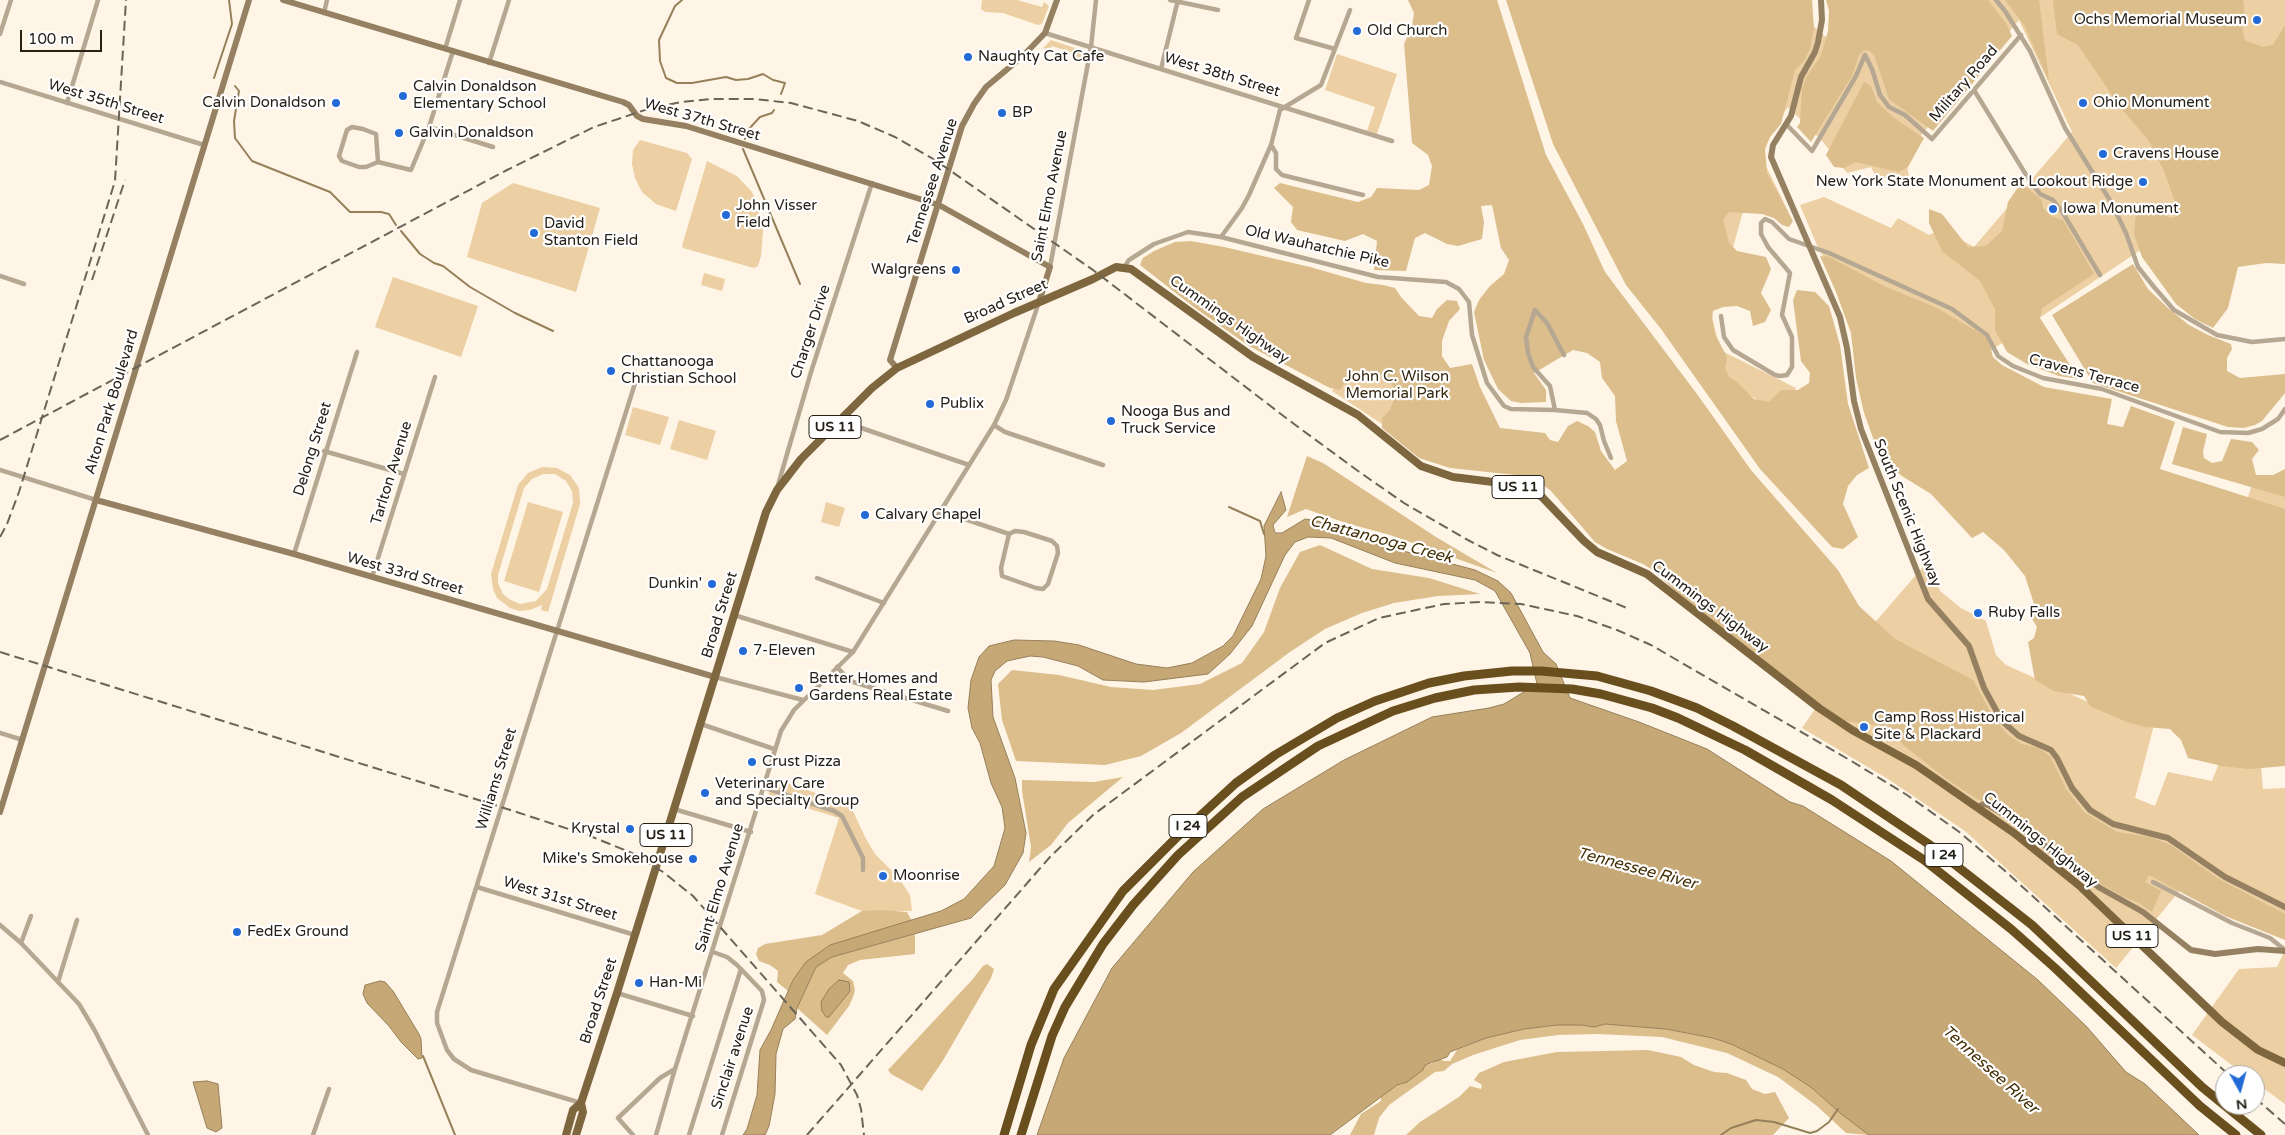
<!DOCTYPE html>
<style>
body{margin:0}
#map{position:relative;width:2285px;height:1135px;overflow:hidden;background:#fef5e6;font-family:"Varela Round",sans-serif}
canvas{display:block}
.north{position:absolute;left:2215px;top:1065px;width:50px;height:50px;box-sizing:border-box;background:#fff;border:1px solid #a8a6a3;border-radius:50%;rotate:173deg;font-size:14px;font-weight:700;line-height:20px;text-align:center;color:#262118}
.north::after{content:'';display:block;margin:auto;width:18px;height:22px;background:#236ad6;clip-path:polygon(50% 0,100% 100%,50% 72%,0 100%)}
.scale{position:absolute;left:20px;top:30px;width:82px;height:22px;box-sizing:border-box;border:2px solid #262118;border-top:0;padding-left:6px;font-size:15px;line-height:18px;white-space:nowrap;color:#262118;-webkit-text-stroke:4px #fff;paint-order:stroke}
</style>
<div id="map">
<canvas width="2285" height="1135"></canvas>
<div class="north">N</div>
<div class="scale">100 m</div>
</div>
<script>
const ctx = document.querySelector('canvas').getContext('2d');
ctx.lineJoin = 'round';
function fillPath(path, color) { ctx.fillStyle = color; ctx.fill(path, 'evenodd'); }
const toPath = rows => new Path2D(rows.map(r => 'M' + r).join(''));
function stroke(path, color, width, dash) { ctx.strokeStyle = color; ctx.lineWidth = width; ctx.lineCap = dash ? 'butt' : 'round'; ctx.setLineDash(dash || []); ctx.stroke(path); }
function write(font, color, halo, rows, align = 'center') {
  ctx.font = font + ' "Varela Round",sans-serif'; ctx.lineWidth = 4.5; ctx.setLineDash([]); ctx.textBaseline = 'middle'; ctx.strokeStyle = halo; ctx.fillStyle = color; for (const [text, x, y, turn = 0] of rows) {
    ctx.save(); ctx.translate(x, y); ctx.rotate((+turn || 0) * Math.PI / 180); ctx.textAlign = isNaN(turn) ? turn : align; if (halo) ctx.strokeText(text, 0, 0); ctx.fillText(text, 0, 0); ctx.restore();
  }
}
const green = toPath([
 [982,0,1017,0,1042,7,1044,2,1049,6,1042,24,1038,25,1003,13,985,12,981,9],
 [1524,0,1813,26,1826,37,1875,50,1908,0,2285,0,2285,250,2142,249,1987,353,1858,324,1816,243,1800,205,1824,197,1891,228,1898,218,1929,235,1942,229,1974,247,2072,132,2019,20,1905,154,1909,177,1876,177,1871,167,1847,173,1824,143,1788,107,1768,135,1762,158,1788,211,1787,216,1747,197,1732,251],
 [1051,40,1084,51,1082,60,1074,58,1074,53,1052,46,1050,50,1043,48],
 [1337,54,1397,74,1377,134,1367,131,1375,107,1325,90],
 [640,140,687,153,692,159,676,211,656,204,642,192,635,178,632,164,633,150],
 [707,161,737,176,752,192,756,201,763,231,761,256,758,266,754,268,683,248,682,246],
 [513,183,600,208,576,292,467,257,482,203],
 [704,273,725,279,722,291,701,285],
 [393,277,478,306,461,357,375,327],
 [1710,308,1720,350,1796,388,1780,414,1705,367],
 [1434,348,1388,428,1332,391,1347,367],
 [633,407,669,417,660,445,625,435],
 [679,420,716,431,707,460,670,449],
 [542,467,557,468,570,475,579,488,580,504,548,612,541,610,542,605,530,610,519,611,510,608,497,598,493,589,491,574,518,485,528,473],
 [543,474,555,474,566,481,572,491,573,503,547,589,536,601,520,604,509,599,503,594,498,583,498,575,524,488,532,479],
 [2254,477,2285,486,2285,760,2261,765,2263,789,2285,788,2285,930,2190,878,2116,968,1965,831,1888,779,1802,728,1877,620,1929,560,1940,591,1961,608,1986,621,1996,655,2006,665,2088,702,2155,721,2135,798,2155,806,2168,772,2212,781,2232,729,2211,625],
 [528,502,563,512,539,592,504,581],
 [826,502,845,508,839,527,821,522],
 [773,778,850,805,866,839,875,854,898,877,910,895,912,911,862,911,815,894,839,818,768,796],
 [2285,950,2285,1104,2255,1082,2255,1075,2245,1075,2192,1035,2239,969,2277,967]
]);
const forest = toPath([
 [1408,0,1497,0,1546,155,1583,224,1605,272,1697,394,1751,470,1838,570,1859,606,1895,639,1973,680,1995,720,2008,735,2022,744,2038,748,2050,756,2066,789,2084,812,2117,832,2150,837,2171,845,2217,878,2285,914,2285,940,2225,916,2149,875,2145,882,2161,891,2152,912,2139,903,2124,897,2104,886,2004,808,1977,799,1948,780,1903,745,1894,731,1877,725,1846,721,1810,697,1690,605,1654,571,1643,564,1607,549,1595,542,1551,491,1538,481,1525,476,1450,468,1419,458,1382,428,1382,418,1390,410,1397,392,1391,383,1380,379,1356,374,1345,381,1340,390,1330,388,1249,346,1195,308,1140,265,1143,258,1154,251,1175,242,1191,241,1224,247,1310,267,1366,283,1383,285,1395,288,1401,297,1419,316,1432,318,1437,309,1447,300,1457,301,1460,309,1449,321,1442,341,1442,356,1450,368,1472,364,1480,387,1500,428,1545,433,1550,440,1558,442,1568,426,1577,421,1588,426,1595,432,1601,451,1615,470,1627,461,1616,421,1615,396,1602,378,1600,362,1587,353,1573,350,1534,373,1546,390,1546,402,1521,403,1511,401,1498,389,1484,360,1474,312,1479,300,1490,286,1504,274,1509,260,1501,248,1492,205,1481,206,1484,222,1482,239,1458,246,1447,244,1425,233,1415,238,1406,271,1374,270,1377,241,1363,234,1345,241,1297,230,1291,222,1293,207,1274,188,1280,183,1358,202,1371,197,1377,188,1419,190,1429,185,1432,166,1428,155,1412,143,1404,44,1412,27,1414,13],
 [1506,0,1812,0,1814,28,1810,49,1804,61,1795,70,1781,124,1770,137,1765,149,1767,173,1793,221,1789,227,1782,225,1774,218,1762,214,1729,212,1723,220,1729,243,1737,251,1766,257,1771,269,1761,293,1771,310,1765,322,1753,326,1750,311,1737,306,1723,307,1713,311,1712,320,1715,334,1727,357,1725,368,1729,377,1736,381,1754,399,1769,402,1781,390,1798,390,1809,383,1810,373,1801,361,1793,300,1797,290,1815,292,1829,306,1840,345,1848,404,1869,468,1857,475,1848,486,1843,504,1858,537,1843,549,1832,547,1760,469,1661,329,1626,285,1553,144],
 [1826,0,1988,0,2006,23,2012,36,1933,131,1889,99,1874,55,1870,51,1864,50,1859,55,1852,76,1811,142,1797,127,1800,123,1802,89,1807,76,1821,56,1828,31,1829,11],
 [2005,0,2039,0,2049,81,2024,25],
 [2053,0,2243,0,2245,17,2242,26,2244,37,2246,41,2263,47,2273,45,2285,25,2285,264,2266,263,2238,267,2228,308,2213,328,2195,319,2176,304,2142,257,2134,234,2136,215,2147,211,2160,211,2170,218,2178,216,2177,208,2165,173,2149,141,2120,107,2078,45,2057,34],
 [1864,82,1871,86,1877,102,1894,118,1924,138,1908,167,1899,172,1855,162,1844,168,1834,167,1826,155],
 [2021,183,2042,200,2043,208,2051,216,2063,220,2094,274,2042,308,2040,318,2079,379,2059,376,2027,364,2007,352,1995,330,1995,309,1980,281,1942,251,1929,223,1929,209,1942,214,1968,247,1986,246,2002,231,2008,202],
 [1820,256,1829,257,1886,287,1937,308,1983,335,1989,341,1993,357,2002,365,2044,387,2112,399,2107,424,2123,427,2131,406,2175,422,2160,469,2285,509,2285,766,2249,769,2222,766,2188,758,2181,740,2170,729,2145,727,2127,722,2090,706,2084,696,2054,691,2035,680,2028,642,2034,638,2037,627,2031,617,2034,604,2025,576,2004,550,1983,532,1972,538,1931,494,1902,476,1884,460,1876,446,1864,413,1856,378,1851,333,1836,292],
 [2133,264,2148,289,2168,308,2189,325,2208,335,2231,344,2232,349,2227,358,2227,371,2240,378,2285,374,2285,393,2262,421,2255,425,2244,428,2228,427,2093,383,2052,315],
 [2183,427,2207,434,2203,452,2204,458,2212,463,2222,461,2231,439,2252,442,2259,450,2252,459,2256,475,2273,475,2285,469,2285,497,2172,464],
 [1307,456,1323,463,1436,537,1497,573,1390,535,1346,523,1306,509,1287,517],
 [1320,545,1372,569,1429,578,1480,594,1438,596,1394,603,1362,613,1325,629,1290,652,1181,733,1141,756,1105,765,1016,761,1002,720,998,684,1012,670,1059,675,1111,687,1153,690,1200,684,1242,663,1264,632,1280,588,1300,552],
 [1123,777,1068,823,1051,845,1029,862,1031,847,1022,791,1022,780,1094,782],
 [882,910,907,912,912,921,830,945,793,980,788,991,777,982,778,971,770,965,759,961,756,954,758,948,765,944,822,935,862,911],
 [915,934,915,954,860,960,848,965,843,973,853,981,855,990,853,997,849,1006,827,1035,797,1008,816,967,832,957],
 [987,964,994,969,991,978,942,1062,922,1091,891,1074,888,1070,972,980,983,966],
 [1605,1024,1666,1029,1713,1038,1731,1044,1783,1069,1812,1088,1840,1113,1869,1135,1846,1133,1817,1106,1778,1077,1727,1053,1662,1037,1597,1034,1558,1035,1520,1040,1473,1055,1452,1064,1444,1071,1435,1072,1389,1105,1379,1118,1374,1135,1350,1135,1361,1114,1381,1101,1381,1097,1397,1085,1402,1084,1423,1070,1425,1065,1431,1064,1440,1059,1444,1061,1450,1061,1457,1050,1486,1038,1524,1029,1557,1025,1582,1025,1594,1027],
 [1648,1050,1681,1057,1694,1065,1714,1072,1727,1073,1746,1080,1752,1089,1765,1094,1775,1092,1789,1118,1773,1135,1406,1135,1420,1122,1459,1097,1470,1086,1481,1089,1482,1085,1474,1080,1479,1073,1504,1062,1557,1052]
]);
const water = toPath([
 [1281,492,1286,510,1273,525,1275,533,1282,533,1305,519,1318,521,1362,540,1475,570,1498,581,1511,593,1543,652,1556,664,1570,698,1639,722,1707,749,1790,802,1803,806,1891,861,2038,980,2087,1027,2126,1072,2145,1084,2199,1135,1869,1135,1840,1113,1812,1088,1783,1069,1731,1044,1713,1038,1666,1029,1605,1024,1594,1027,1582,1025,1557,1025,1524,1029,1486,1038,1450,1052,1447,1057,1425,1065,1423,1070,1407,1082,1397,1085,1330,1135,1037,1135,1064,1058,1112,968,1193,872,1263,809,1344,760,1432,717,1489,708,1504,704,1537,684,1530,653,1495,591,1475,580,1395,563,1331,538,1308,537,1295,542,1285,555,1252,626,1230,654,1208,674,1144,682,1103,680,1078,666,1043,657,1030,656,1007,661,995,671,991,680,993,717,1015,778,1026,833,1023,853,1005,885,971,918,832,957,816,967,797,1008,795,1019,783,1029,776,1054,775,1094,769,1126,765,1135,743,1135,747,1129,757,1095,760,1050,771,1030,793,980,806,962,830,945,941,911,964,899,994,866,1005,828,1002,807,991,783,980,743,972,728,968,708,971,680,979,657,989,646,1014,640,1054,641,1079,645,1136,664,1167,668,1192,663,1223,646,1233,636,1261,579,1266,556,1264,526,1281,492],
 [839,980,849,982,850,991,829,1017,826,1017,822,1011,821,1002,829,989,839,980],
 [380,981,385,982,393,991,419,1034,421,1039,422,1058,418,1059,401,1042,389,1026,367,1003,363,994,365,985,380,981],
 [207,1081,218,1084,222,1128,216,1132,207,1128,193,1082,207,1081]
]);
const stream = toPath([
 [682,0,675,6,659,40,660,61,666,78,677,83,692,83,726,77,736,80,748,79,763,74,773,80,785,83,781,94],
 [214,78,232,24,229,0],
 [235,86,239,91,234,121,235,138,252,161,330,192,350,212,381,212,389,214,396,225],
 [745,139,747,131,760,117,772,113,774,110],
 [743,149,800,284],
 [401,231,420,254,434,263,443,266,470,287,515,313,553,331],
 [1229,507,1260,521,1264,534],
 [423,1056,455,1135],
 [1721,1135,1731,1128,1756,1120,1774,1122,1810,1133,1817,1131,1829,1122,1838,1109]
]);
const street = toPath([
 [1170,0,1218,10],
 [1309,0,1296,38,1335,49],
 [1996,0,2005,11,2030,51,2065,128,2111,202,2126,233,2138,267,2154,287,2174,310,2217,335,2252,342,2285,339],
 [324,13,327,0],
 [1045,33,1392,141],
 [0,34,11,0],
 [445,49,460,0],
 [1865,55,1872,69,1880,95,1889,107,1905,115,1932,139,2021,35],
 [489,63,509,0],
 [1161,69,1178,0],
 [0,82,204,145],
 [1974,90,2028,178,2040,194,2053,200,2063,213,2100,275],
 [67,103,98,0],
 [1787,125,1812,151,1856,76,1865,55],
 [429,127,493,147],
 [1271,145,1276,153,1276,169,1282,175,1363,195],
 [378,162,376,134,363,129,352,127,347,130,339,156,342,161,359,167,366,167,378,162,411,170,429,127,453,51],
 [1221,237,1242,208,1249,195,1271,145,1280,110,1321,85,1350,10],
 [1050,267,1091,47,1096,0],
 [1124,267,1129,260,1154,244,1188,232,1221,237,1378,277,1446,282,1459,289,1469,302,1472,335,1487,383,1504,406,1511,409,1555,410,1587,413,1596,419,1600,425,1604,441,1611,458],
 [0,276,24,284],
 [1721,316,1724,337,1733,350,1775,375,1780,376,1787,375,1792,367,1792,337,1782,315,1790,273,1768,247,1761,234,1761,223,1765,219,1772,222,1789,239,1829,253,1952,309,1987,335,1998,356,2013,366,2043,378,2102,389,2220,432,2248,433,2262,429,2278,419,2285,409],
 [1555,410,1550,386,1533,367,1528,353,1526,337,1535,310,1547,323,1564,355],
 [841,421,969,465],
 [994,425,1005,432,1103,465],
 [324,451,404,474],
 [0,470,96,500],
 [778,485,811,372,872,183],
 [941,511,1009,534,1015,531,1024,532,1052,541,1057,546,1058,553,1048,584,1043,589,1036,588,1002,576,1001,568,1009,534],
 [294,554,357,352],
 [372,577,435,377],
 [817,578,884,603],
 [734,615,853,652],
 [837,667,850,681,948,711],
 [715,677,803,700],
 [701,724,774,749],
 [0,733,23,740],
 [763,787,834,811,842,816,863,858,863,870],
 [674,809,751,832],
 [2153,882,2232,923,2270,938,2285,950],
 [477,887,635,935],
 [0,925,21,943,79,1004,95,1031,148,1135],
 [21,943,31,916],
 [713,952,727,957,737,965,762,991,764,1000,722,1135],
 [58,982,77,920],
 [617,993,693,1016],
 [581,1103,471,1070,454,1059,447,1050,437,1023,437,1012,637,377],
 [313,1135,329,1089],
 [633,1135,618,1118,660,1078,675,1069,781,731,794,710,853,652,994,425,1006,400,1039,302],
 [656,1135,675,1069],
 [689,1135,741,969]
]);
const secondary = toPath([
 [283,0,623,102,629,105,637,116,643,119,686,126,939,205,1050,267,1039,302],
 [1821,0,1822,20,1818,42,1815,52,1801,77,1791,116,1773,145,1771,157,1840,317,1847,348,1854,401,1861,429,1928,599,1969,646,1984,688,2002,721,2019,736,2051,750,2057,758,2072,788,2090,810,2113,824,2168,838,2225,877,2285,907],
 [897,368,890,360,962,126,974,104,986,87,1023,56,1045,33,1057,0],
 [96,500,294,554,715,677],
 [1978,807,1984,804,1988,805,2008,817,2100,888,2143,912,2191,950,2215,954,2258,949,2285,951],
 [0,812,249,0]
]);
const primary = toPath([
 [566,1135,573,1110,581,1103,617,993,766,512,777,490,801,459,872,388,897,368,1014,313,1093,279,1116,267,1131,269,1253,357,1358,415,1421,466,1453,477,1509,484,1529,490,1542,497,1584,541,1597,552,1647,574,1819,708,1852,730,1916,765,2014,833,2081,887,2222,1022,2258,1050,2285,1063],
 [576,1135,583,1112,581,1103]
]);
const highway = toPath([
 [1004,1135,1031,1045,1054,989,1123,891,1175,839,1236,783,1275,755,1337,718,1375,701,1429,683,1464,676,1512,671,1541,671,1597,676,1651,691,1697,708,1733,726,1841,785,1930,845,2032,925,2202,1087,2261,1135],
 [1021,1135,1052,1036,1065,1007,1103,944,1133,905,1178,855,1242,797,1318,746,1393,711,1435,698,1474,690,1519,687,1572,689,1601,694,1652,708,1678,718,1745,750,1832,800,1924,860,2011,929,2055,968,2200,1106,2236,1135]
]);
const rail = toPath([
 [92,280,125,180],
 [0,440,507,170,594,127,651,108,682,102,712,99,754,99,791,103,858,121,895,137,935,160,1093,270,1290,421,1358,471,1404,503,1466,539,1497,555,1627,608],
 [0,537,7,524,19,492,115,181,126,0],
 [0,652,501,807,590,836,632,853,663,872,693,896,841,1065,857,1095,861,1109,864,1135],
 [2255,1098,2285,1124],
 [807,1135,1050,857,1093,815,1325,643,1379,618,1444,604,1481,602,1521,604,1577,616,1617,630,1651,645,1853,762,1907,795,1958,831,2004,870,2229,1075]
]);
const markers = [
 [2257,20,5,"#236ad6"],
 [1357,31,5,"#236ad6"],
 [968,57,5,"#236ad6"],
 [403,96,5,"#236ad6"],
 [336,103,5,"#236ad6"],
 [2083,103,5,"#236ad6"],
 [1002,113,5,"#236ad6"],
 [399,133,5,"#236ad6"],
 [2103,154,5,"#236ad6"],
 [2143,182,5,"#236ad6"],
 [2053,209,5,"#236ad6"],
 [726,215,5,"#236ad6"],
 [534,233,5,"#236ad6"],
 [956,270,5,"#236ad6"],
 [611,371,5,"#236ad6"],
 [930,404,5,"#236ad6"],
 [1111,421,5,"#236ad6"],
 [865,515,5,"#236ad6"],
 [712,584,5,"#236ad6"],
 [1978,613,5,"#236ad6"],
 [743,651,5,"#236ad6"],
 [799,688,5,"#236ad6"],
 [1864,727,5,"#236ad6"],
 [752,762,5,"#236ad6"],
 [705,793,5,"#236ad6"],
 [630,829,5,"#236ad6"],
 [693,859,5,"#236ad6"],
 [883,876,5,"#236ad6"],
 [237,932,5,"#236ad6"],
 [639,983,5,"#236ad6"]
];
const shields = [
 [835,427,52],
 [1518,487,52],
 [1188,826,38],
 [666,835,52],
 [1944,855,38],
 [2132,936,52]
];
const shieldNames = [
 ["US 11",835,427],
 ["US 11",1518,487],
 ["I 24",1188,826],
 ["US 11",666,835],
 ["I 24",1944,855],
 ["US 11",2132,936]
];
const poiNames = [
 ["Ochs Memorial Museum",2247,20,"right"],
 ["Old Church",1367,31],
 ["Naughty Cat Cafe",978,57],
 ["Calvin Donaldson",413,87],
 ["Elementary School",413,104],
 ["Calvin Donaldson",326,103,"right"],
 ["Ohio Monument",2093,103],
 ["BP",1012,113],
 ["Galvin Donaldson",409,133],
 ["Cravens House",2113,154],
 ["New York State Monument at Lookout Ridge",2133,182,"right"],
 ["John Visser",736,206],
 ["Field",736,223],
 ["Iowa Monument",2063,209],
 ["David",544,224],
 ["Stanton Field",544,241],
 ["Walgreens",946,270,"right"],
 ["Chattanooga",621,362],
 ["Christian School",621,379],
 ["Publix",940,404],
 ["Nooga Bus and",1121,412],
 ["Truck Service",1121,429],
 ["Calvary Chapel",875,515],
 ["Dunkin'",702,584,"right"],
 ["Ruby Falls",1988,613],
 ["7-Eleven",753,651],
 ["Better Homes and",809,679],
 ["Gardens Real Estate",809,696],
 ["Camp Ross Historical",1874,718],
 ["Site & Plackard",1874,735],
 ["Crust Pizza",762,762],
 ["Veterinary Care",715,784],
 ["and Specialty Group",715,801],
 ["Krystal",620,829,"right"],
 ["Mike's Smokehouse",683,859,"right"],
 ["Moonrise",893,876],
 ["FedEx Ground",247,932],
 ["Han-Mi",649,983]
];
const streetNames = [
 ["West 38th Street",1222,75,17],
 ["Military Road",1964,84,-49],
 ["West 35th Street",106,102,17],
 ["West 37th Street",702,120,16],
 ["Tennessee Avenue",933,182,-72],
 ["Saint Elmo Avenue",1050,196,-79],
 ["Old Wauhatchie Pike",1317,247,13],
 ["Broad Street",1006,302,-24],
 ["Cummings Highway",1229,320,35],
 ["Charger Drive",811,332,-72],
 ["Cravens Terrace",2084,374,15],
 ["Alton Park Boulevard",112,402,-73],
 ["Delong Street",313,449,-73],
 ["Tarlton Avenue",392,473,-73],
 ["South Scenic Highway",1907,513,68],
 ["West 33rd Street",405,574,16],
 ["Cummings Highway",1710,607,37],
 ["Broad Street",720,615,-73],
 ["Williams Street",497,779,-73],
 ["Cummings Highway",2040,840,39],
 ["Saint Elmo Avenue",720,888,-73],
 ["West 31st Street",560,899,17],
 ["Broad Street",599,1001,-72],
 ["Sinclair avenue",733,1058,-72]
];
const parkNames = [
 ["John C. Wilson",1397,377],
 ["Memorial Park",1397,394]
];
const waterNames = [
 ["Chattanooga Creek",1381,540,15],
 ["Tennessee River",1637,869,15],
 ["Tennessee River",1990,1070,42]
];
fillPath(green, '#eccfa2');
fillPath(forest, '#dcbd8c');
fillPath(water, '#c6a877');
stroke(water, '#96805a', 1);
stroke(stream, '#96805a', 2);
stroke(street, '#b5a792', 4.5);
stroke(secondary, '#958162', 6);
stroke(primary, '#7e663f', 8);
stroke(highway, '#6a4f1e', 9);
stroke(rail, '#6a6459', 2, [10, 5]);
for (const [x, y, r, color] of markers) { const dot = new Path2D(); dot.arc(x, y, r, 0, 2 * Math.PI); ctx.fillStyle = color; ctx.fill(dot); stroke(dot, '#fff', 2); }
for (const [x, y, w] of shields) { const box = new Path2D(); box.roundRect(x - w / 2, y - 11.5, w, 23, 4); ctx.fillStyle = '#fff'; ctx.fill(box); stroke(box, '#262118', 1); }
write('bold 14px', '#262118', null, shieldNames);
write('15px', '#262118', '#fff', poiNames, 'left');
write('15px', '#262118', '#fff', streetNames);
write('15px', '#34260f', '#fff', parkNames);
write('italic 16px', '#442f05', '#fff', waterNames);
</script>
